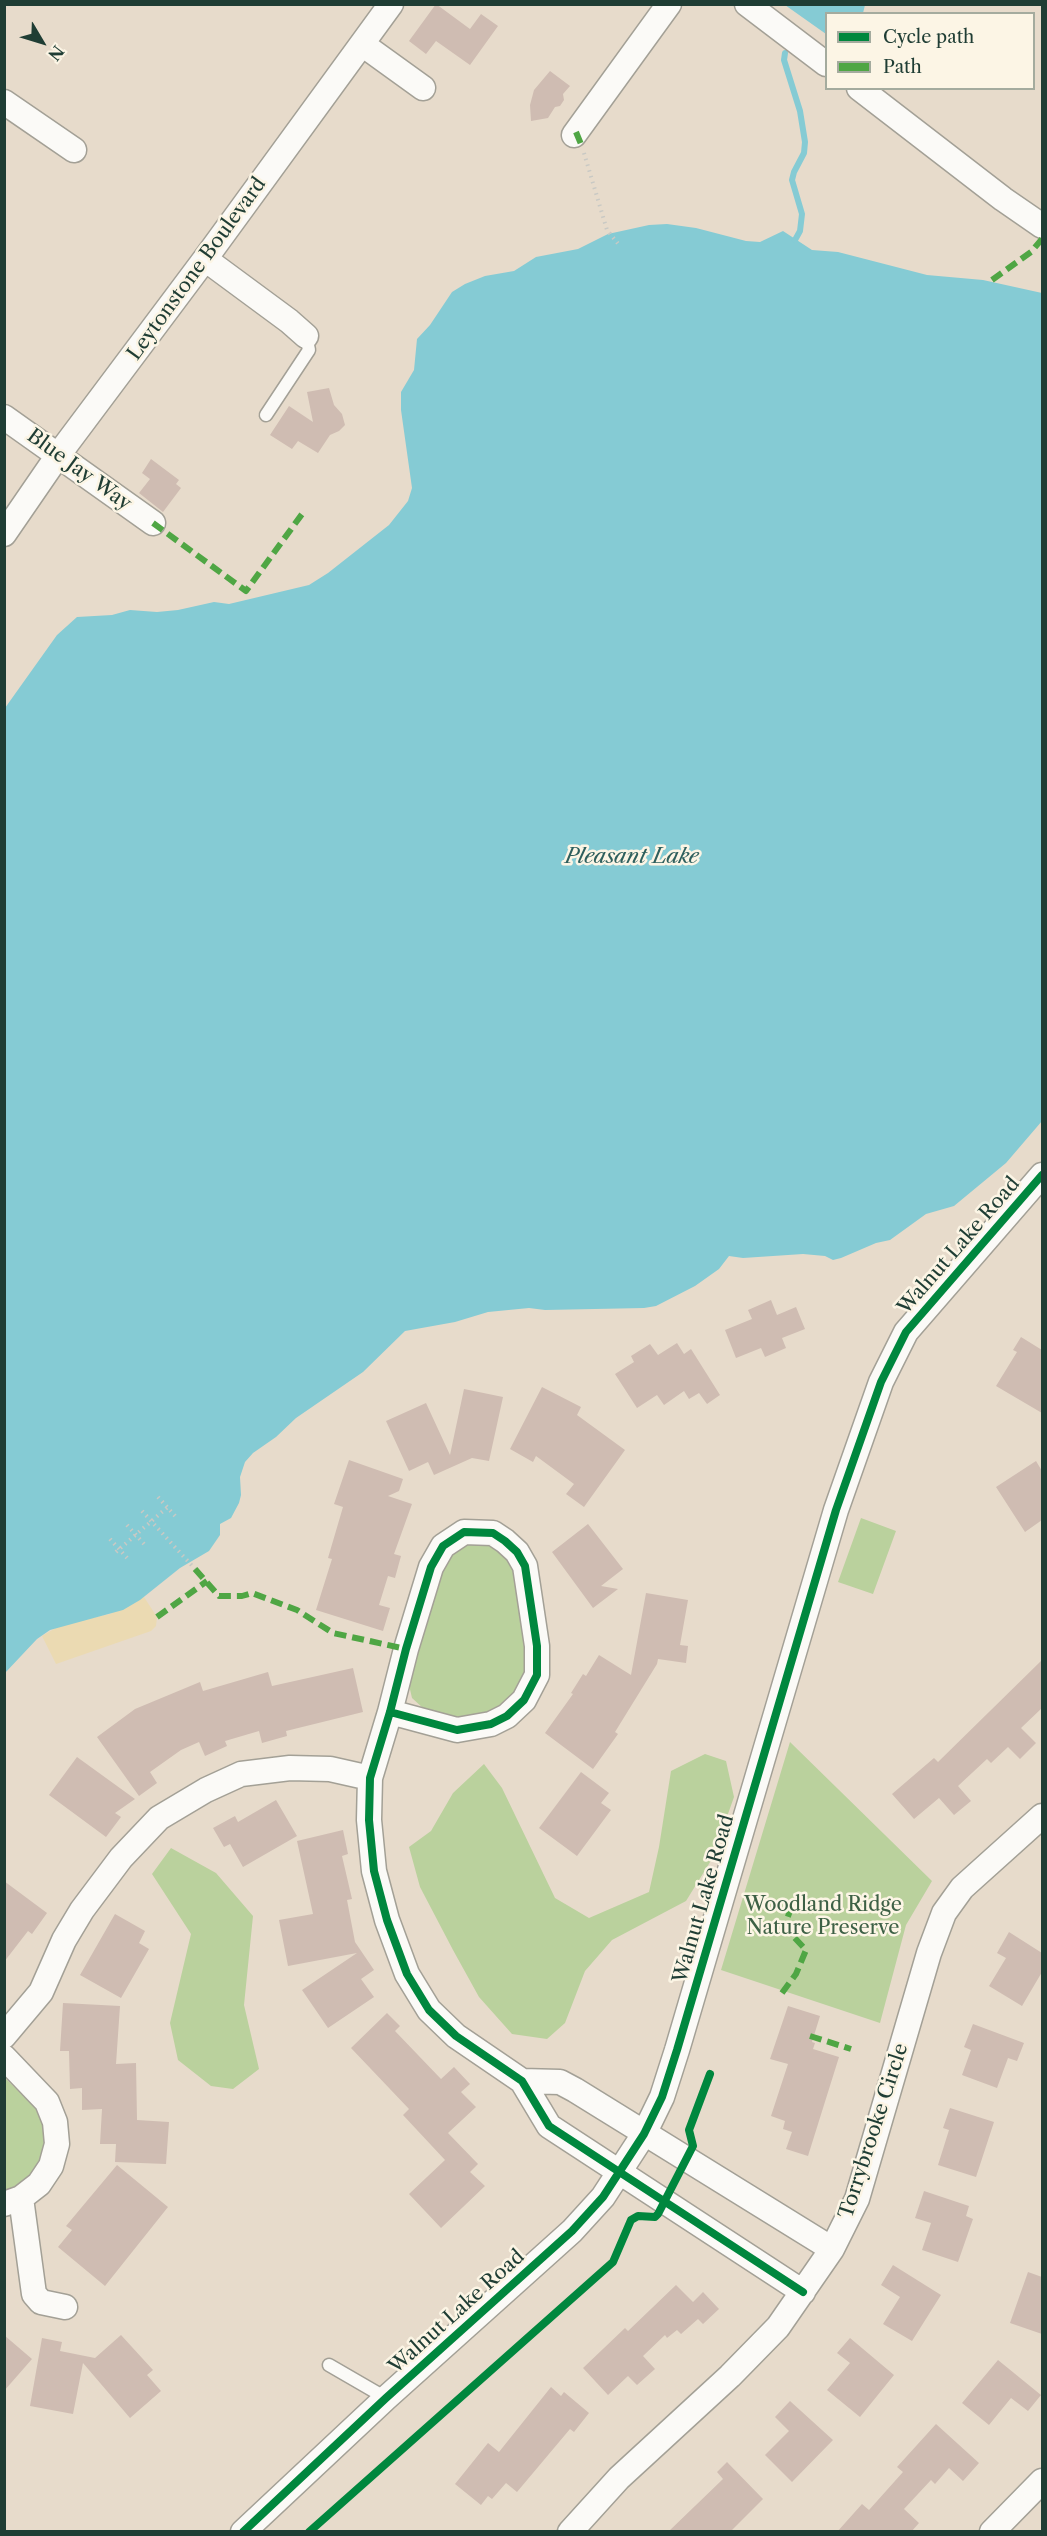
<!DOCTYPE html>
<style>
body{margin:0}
#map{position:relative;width:1047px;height:2536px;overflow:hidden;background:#e7dbcb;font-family:"Libre Caslon Text",serif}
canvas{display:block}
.frame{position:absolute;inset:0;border:6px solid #1f3d34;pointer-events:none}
.legend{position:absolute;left:825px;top:12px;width:210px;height:78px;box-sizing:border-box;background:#fcf5e5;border:2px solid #a4ab9e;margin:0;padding:8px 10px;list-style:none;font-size:18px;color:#1f3d34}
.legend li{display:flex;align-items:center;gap:12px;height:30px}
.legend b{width:30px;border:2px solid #a4ab9e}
.north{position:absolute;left:12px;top:12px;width:60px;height:60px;-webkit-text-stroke:4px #fcf5e5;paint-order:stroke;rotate:128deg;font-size:16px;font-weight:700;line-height:24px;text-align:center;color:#1f3d34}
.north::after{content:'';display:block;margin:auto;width:21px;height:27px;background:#1f3d34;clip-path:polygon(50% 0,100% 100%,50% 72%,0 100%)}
</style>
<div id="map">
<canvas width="1047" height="2536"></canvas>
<div class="frame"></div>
<ul class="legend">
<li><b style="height:8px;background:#00873e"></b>Cycle path</li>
<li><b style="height:8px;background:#4fa644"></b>Path</li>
</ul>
<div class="north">N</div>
</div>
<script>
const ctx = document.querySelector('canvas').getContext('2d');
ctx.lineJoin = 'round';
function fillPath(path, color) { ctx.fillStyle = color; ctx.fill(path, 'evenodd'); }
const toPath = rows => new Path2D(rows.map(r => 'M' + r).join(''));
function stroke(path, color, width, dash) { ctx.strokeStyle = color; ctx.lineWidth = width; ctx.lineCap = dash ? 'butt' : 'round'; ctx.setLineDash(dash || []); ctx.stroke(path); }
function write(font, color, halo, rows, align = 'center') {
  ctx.font = font + ' "Libre Caslon Text",serif'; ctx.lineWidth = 5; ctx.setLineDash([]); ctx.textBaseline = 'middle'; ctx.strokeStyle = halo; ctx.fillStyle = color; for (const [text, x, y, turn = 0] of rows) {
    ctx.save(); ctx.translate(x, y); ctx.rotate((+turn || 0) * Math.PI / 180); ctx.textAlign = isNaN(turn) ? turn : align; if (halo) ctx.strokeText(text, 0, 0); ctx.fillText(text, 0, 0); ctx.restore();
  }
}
const green = toPath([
 [861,1518,896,1531,873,1594,838,1582],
 [481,1543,494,1545,513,1562,528,1663,519,1689,497,1710,468,1720,424,1709,412,1698,409,1685,440,1573,450,1554,463,1546],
 [790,1742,932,1881,906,1925,880,2023,721,1970],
 [705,1754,726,1761,734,1797,712,1859,686,1901,612,1940,585,1971,565,2023,547,2039,512,2034,479,1997,453,1950,420,1887,409,1847,431,1831,453,1793,484,1764,502,1788,555,1898,589,1918,649,1892,659,1847,671,1771],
 [171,1848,216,1873,253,1916,244,2005,259,2069,233,2089,211,2086,178,2060,170,2023,191,1934,152,1874],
 [5,2078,34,2106,46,2126,46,2149,40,2171,5,2197]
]);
const sand = toPath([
 [144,1597,157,1617,156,1626,151,1631,56,1664,42,1636,61,1625,110,1614]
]);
const water = toPath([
 [785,5,865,5,863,13,826,14,826,34],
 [667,224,696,228,746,241,760,242,783,231,812,250,838,252,927,275,983,280,1042,293,1042,1121,1006,1163,954,1206,926,1214,890,1240,876,1243,841,1258,833,1260,825,1256,803,1254,743,1258,729,1256,719,1269,695,1286,656,1306,644,1308,545,1310,529,1308,488,1312,455,1322,405,1331,363,1372,296,1418,276,1437,253,1453,245,1462,240,1477,241,1495,239,1503,231,1518,220,1524,220,1535,209,1551,180,1568,140,1600,123,1610,50,1630,37,1639,5,1673,5,708,57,635,77,617,112,615,130,610,157,612,178,610,214,602,229,604,309,585,328,573,389,525,408,501,412,488,401,410,401,392,414,370,417,339,430,325,452,292,465,284,485,276,514,271,536,257,578,249,608,234,649,225]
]);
const stream = toPath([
 [785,53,784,60,800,111,805,142,804,153,794,172,792,180,802,214,800,231,795,240]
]);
const building = toPath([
 [436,4,470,29,481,14,498,26,470,65,436,41,426,54,409,41],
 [550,71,570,86,563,94,564,100,560,106,555,107,548,118,531,121,530,105,534,90],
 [329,388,334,405,342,414,345,425,339,431,330,435,318,453,298,441,292,449,270,435,289,406,313,422,307,392],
 [151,459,179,480,176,484,181,488,163,512,139,493,150,479,142,473],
 [771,1300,777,1315,796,1307,805,1329,782,1338,786,1348,765,1357,761,1348,736,1358,725,1330,752,1319,748,1310],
 [1021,1337,1042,1350,1042,1413,996,1386,1017,1352,1013,1350],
 [677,1343,684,1354,691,1349,720,1395,707,1404,699,1393,689,1399,684,1391,664,1405,657,1395,637,1408,615,1374,634,1362,631,1356,650,1344,658,1355],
 [542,1387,581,1407,577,1415,625,1450,584,1507,566,1494,574,1484,536,1456,533,1462,510,1449],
 [464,1389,503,1397,489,1461,472,1458,434,1475,428,1462,409,1471,386,1421,426,1403,450,1455],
 [349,1460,403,1479,399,1491,388,1496,412,1504,394,1554,401,1556,395,1578,388,1576,379,1605,390,1608,383,1631,316,1610,332,1559,328,1558,343,1507,334,1504],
 [1036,1461,1042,1471,1042,1520,1025,1532,996,1487],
 [588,1524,623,1569,601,1586,618,1589,593,1608,552,1552],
 [646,1593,688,1600,680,1645,688,1646,686,1663,658,1659,657,1664,615,1732,618,1734,593,1769,545,1733,573,1694,571,1693,583,1674,586,1676,599,1655,631,1675],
 [1042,1660,1042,1708,1021,1728,1036,1743,1020,1759,1008,1747,991,1763,987,1759,958,1786,971,1801,954,1815,939,1798,914,1819,892,1794,934,1758,938,1762],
 [353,1668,363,1712,286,1731,287,1736,262,1743,259,1731,225,1741,227,1746,205,1756,199,1742,181,1750,150,1772,157,1783,139,1796,97,1737,135,1709,200,1682,203,1691,268,1672,272,1686],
 [77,1757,135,1799,115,1813,121,1817,106,1837,49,1795],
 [581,1772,609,1793,601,1803,611,1810,577,1856,539,1828],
 [276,1800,297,1836,243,1867,230,1844,224,1847,213,1828,235,1816,238,1822],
 [343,1830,348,1854,342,1856,352,1899,347,1900,355,1942,374,1970,361,1979,374,1997,328,2028,302,1990,357,1953,288,1966,279,1920,313,1914,297,1841],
 [4,1881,47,1913,32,1934,28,1931,4,1962],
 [115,1914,145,1931,139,1943,149,1949,121,1998,80,1975],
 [1009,1932,1042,1953,1042,1972,1022,2006,989,1986,1006,1958,997,1953],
 [63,2003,120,2006,116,2064,136,2063,137,2120,169,2122,166,2164,115,2162,116,2144,100,2144,102,2109,82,2110,82,2088,70,2089,69,2051,60,2051],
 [788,2006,820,2016,812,2042,815,2043,813,2049,839,2057,808,2156,786,2149,792,2132,783,2129,785,2121,771,2116,788,2064,770,2059],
 [387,2013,400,2026,395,2031,441,2079,454,2067,470,2084,461,2092,476,2107,448,2133,478,2164,470,2172,485,2186,441,2228,409,2194,445,2160,403,2115,409,2109,351,2048],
 [973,2024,1024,2043,1017,2061,1008,2058,997,2088,962,2075,971,2050,964,2047],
 [950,2108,994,2122,976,2177,938,2165,949,2130,943,2128],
 [117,2165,168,2207,105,2286,58,2247,72,2230,66,2226],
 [924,2191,969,2206,966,2216,973,2219,958,2262,922,2250,931,2223,915,2218],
 [893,2265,941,2295,912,2341,883,2324,900,2297,881,2285],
 [1028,2272,1042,2277,1042,2334,1010,2323],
 [676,2285,693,2302,703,2292,719,2309,703,2324,698,2319,681,2334,677,2330,667,2338,665,2335,643,2356,655,2369,637,2385,628,2376,608,2395,583,2368,625,2328,628,2331],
 [4,2335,32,2359,4,2391],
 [121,2335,153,2370,147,2375,161,2391,130,2418,83,2363,73,2414,30,2406,42,2338,62,2342,60,2351,95,2358],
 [850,2338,894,2375,860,2417,827,2390,850,2363,837,2353],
 [998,2360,1041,2395,1028,2411,1011,2398,989,2425,962,2403],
 [551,2387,561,2396,564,2392,589,2413,574,2432,570,2429,517,2492,506,2483,492,2499,488,2496,481,2505,455,2484,488,2443,499,2452],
 [790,2401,833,2440,792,2482,765,2455,789,2431,775,2417],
 [936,2424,979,2463,963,2481,949,2468,935,2484,931,2480,904,2509,919,2523,911,2532,837,2532,862,2504,869,2510,903,2472,897,2467],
 [727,2462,763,2499,730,2532,668,2532,723,2479,717,2472]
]);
const path = toPath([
 [584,153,607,230,620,246],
 [158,1497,176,1517],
 [142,1511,195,1569],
 [127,1525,144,1544],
 [110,1539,128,1559],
 [116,1552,170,1505]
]);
const lane = toPath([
 [266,415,309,350,306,336],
 [329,2365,386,2398]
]);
const street = toPath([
 [747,4,826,64],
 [362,44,423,88],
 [859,88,1003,199,1042,226],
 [4,102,74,150],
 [574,135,669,4],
 [205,259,289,321,306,336],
 [4,417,153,523],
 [4,534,59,454,205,259,391,4],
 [390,1712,457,1730,491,1724,507,1716,524,1700,537,1675,537,1646,525,1566,517,1552,505,1541,493,1533,464,1532,443,1546,431,1567,406,1649,390,1712,370,1778,369,1820,374,1871,387,1920,407,1974,429,2010,456,2036,522,2081,549,2126,803,2292],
 [4,2036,41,1992,64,1940,82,1910,121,1858,159,1818,206,1790,241,1774,290,1768,330,1769,370,1778],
 [4,2057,47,2102,55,2122,57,2144,51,2166,39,2184,21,2198,4,2204],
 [522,2081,560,2082,575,2090,832,2249],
 [21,2198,34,2294,41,2302,65,2307],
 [243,2532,386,2398,572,2231,603,2197,644,2134,662,2097,677,2050,836,1510,881,1382,906,1332,1042,1175],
 [570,2532,619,2478,730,2376,778,2327,832,2249,857,2199,929,1953,944,1913,962,1888,1042,1816],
 [992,2532,1042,2481]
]);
const quiet = toPath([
 [576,132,581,144],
 [992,280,1031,252,1042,239],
 [153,523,246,591,305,510],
 [195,1569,219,1596,242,1596,252,1593,297,1610,333,1633,406,1649],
 [157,1617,207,1581],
 [782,1993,796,1974,806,1950,792,1935,786,1922,791,1908,803,1896,811,1892],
 [810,2036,851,2049]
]);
const cycleway = toPath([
 [390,1712,457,1730,491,1724,507,1716,524,1700,537,1675,537,1646,525,1566,517,1552,505,1541,493,1533,464,1532,443,1546,431,1567,406,1649,390,1712,370,1778,369,1820,374,1871,387,1920,407,1974,429,2010,456,2036,522,2081,549,2126,803,2292],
 [243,2532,386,2398,572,2231,603,2197,644,2134,662,2097,677,2050,836,1510,881,1382,906,1332,1042,1175],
 [309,2532,613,2262,631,2220,638,2216,655,2217,658,2214,693,2146,689,2130,710,2074]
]);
const streetNames = [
 ["Leytonstone Boulevard",197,269,-54],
 ["Blue Jay Way",79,470,36],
 ["Walnut Lake Road",959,1246,-49],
 ["Walnut Lake Road",704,1899,-74],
 ["Torrybrooke Circle",874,2131,-72],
 ["Walnut Lake Road",457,2312,-42]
];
const parkNames = [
 ["Woodland Ridge",823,1905],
 ["Nature Preserve",823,1928]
];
const waterNames = [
 ["Pleasant Lake",632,857]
];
fillPath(green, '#bad19d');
fillPath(sand, '#ebdab2');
fillPath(water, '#85cbd4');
stroke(stream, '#85cbd4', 6);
fillPath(building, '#cfbcb2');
stroke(lane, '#a3a096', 15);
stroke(street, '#a3a096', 27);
stroke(path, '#c9c9c4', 4, [1.5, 4.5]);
stroke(lane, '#fbfaf7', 12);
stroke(street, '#fbfaf7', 24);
stroke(quiet, '#4fa644', 6, [12, 6]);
stroke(cycleway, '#00873e', 8);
write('20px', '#1f3d34', '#fcf5e5', streetNames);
write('20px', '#3d6045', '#fcf5e5', parkNames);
write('italic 21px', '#2e5f5d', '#fcf5e5', waterNames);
</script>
